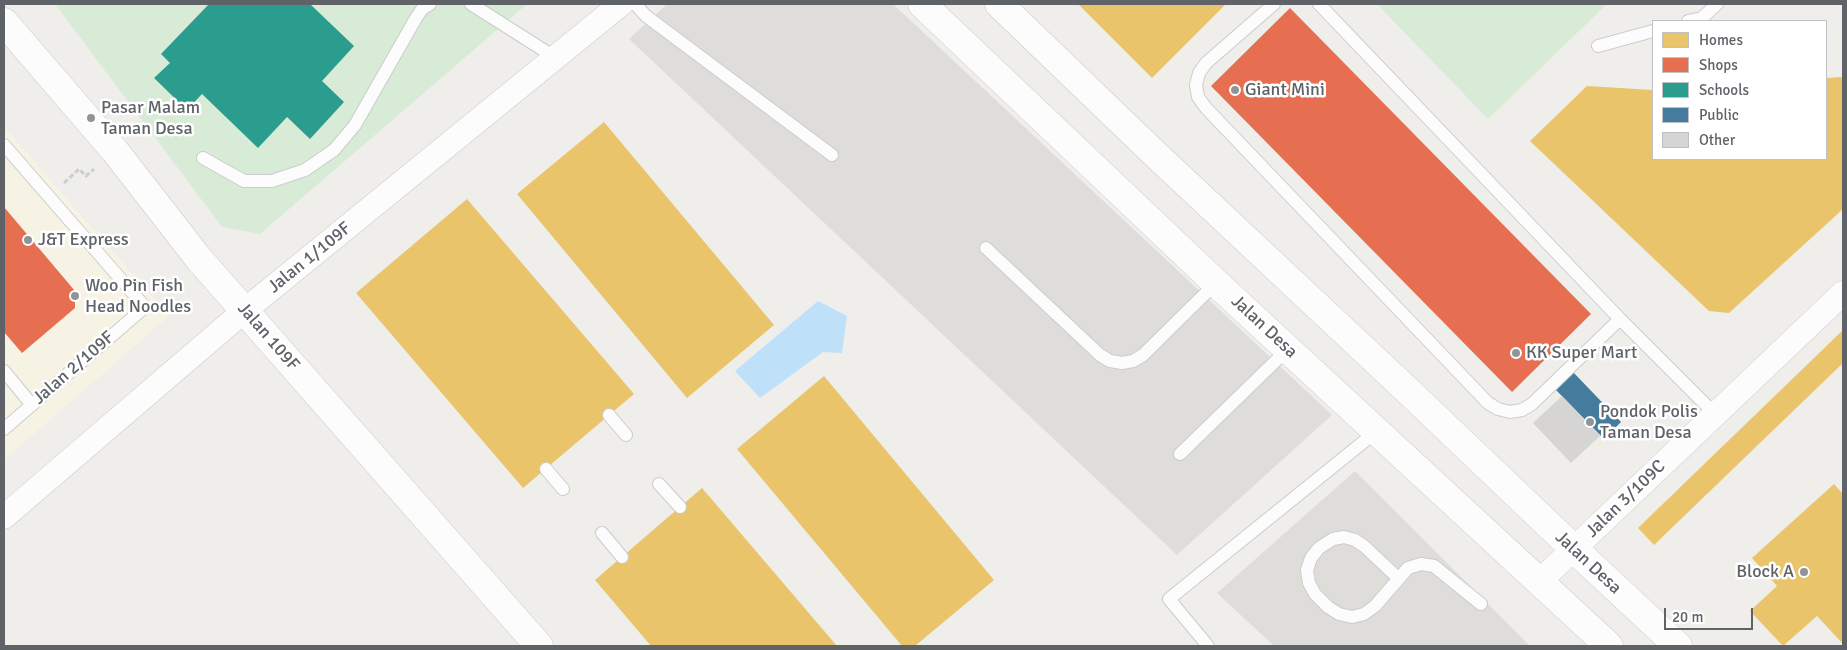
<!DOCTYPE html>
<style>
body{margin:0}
#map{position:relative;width:1847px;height:650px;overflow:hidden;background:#efeeea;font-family:Signika,sans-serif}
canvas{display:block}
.frame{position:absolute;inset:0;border:5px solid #5f6368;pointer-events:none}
.legend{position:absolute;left:1652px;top:20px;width:175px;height:140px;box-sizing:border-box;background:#fff;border:1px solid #bfc1c3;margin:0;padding:6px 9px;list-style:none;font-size:15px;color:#5f6368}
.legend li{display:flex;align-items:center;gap:10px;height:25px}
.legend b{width:25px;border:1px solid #bfc1c3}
.scale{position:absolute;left:1664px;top:608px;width:89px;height:22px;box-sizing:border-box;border:2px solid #5f6368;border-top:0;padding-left:6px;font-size:15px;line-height:18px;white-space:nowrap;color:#5f6368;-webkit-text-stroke:4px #fff;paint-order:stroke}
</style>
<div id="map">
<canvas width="1847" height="650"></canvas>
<div class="frame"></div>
<ul class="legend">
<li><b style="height:14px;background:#e9c46a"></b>Homes</li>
<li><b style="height:14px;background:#e76f51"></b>Shops</li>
<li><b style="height:14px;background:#2a9d8f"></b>Schools</li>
<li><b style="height:14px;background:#457b9d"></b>Public</li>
<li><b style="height:14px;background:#d6d5d3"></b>Other</li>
</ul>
<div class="scale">20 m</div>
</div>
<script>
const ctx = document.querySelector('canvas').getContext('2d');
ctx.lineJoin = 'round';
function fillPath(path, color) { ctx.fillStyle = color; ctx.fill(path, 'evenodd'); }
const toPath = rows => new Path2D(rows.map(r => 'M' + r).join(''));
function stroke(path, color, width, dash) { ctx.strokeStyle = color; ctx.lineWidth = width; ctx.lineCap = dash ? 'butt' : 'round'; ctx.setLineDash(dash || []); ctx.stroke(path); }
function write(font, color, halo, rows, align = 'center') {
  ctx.font = font + ' Signika,sans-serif'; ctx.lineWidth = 5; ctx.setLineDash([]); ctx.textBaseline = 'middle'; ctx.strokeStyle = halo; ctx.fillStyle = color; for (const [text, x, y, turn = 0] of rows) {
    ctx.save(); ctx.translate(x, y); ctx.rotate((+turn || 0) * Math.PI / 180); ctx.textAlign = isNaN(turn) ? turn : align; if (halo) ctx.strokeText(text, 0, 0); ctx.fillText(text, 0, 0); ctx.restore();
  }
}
const commercial = toPath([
 [4,127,169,316,4,460]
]);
const industrial = toPath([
 [667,4,893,4,1332,415,1177,555,629,39],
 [1355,471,1530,646,1274,646,1217,593]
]);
const green = toPath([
 [55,4,527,4,260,234,222,227],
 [1377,4,1607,4,1488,119]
]);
const water = toPath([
 [818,301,847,316,842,353,823,352,760,398,735,371]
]);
const homes = toPath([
 [1078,4,1226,4,1152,78],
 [1843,77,1843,209,1729,313,1709,311,1530,141,1587,86,1653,90,1653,159,1826,159,1826,78],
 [604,122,774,325,687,398,517,194],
 [467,199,634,394,523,488,356,293],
 [1843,330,1843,363,1654,545,1638,528],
 [824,376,994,580,915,646,902,646,737,449],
 [1834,484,1843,494,1843,644,1817,616,1783,646,1750,611,1777,586,1752,558],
 [702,488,837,646,651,646,595,580]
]);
const shops = toPath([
 [1290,8,1591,314,1512,392,1211,86],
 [4,207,75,291,75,308,22,353,4,332]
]);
const schools = toPath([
 [209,4,310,4,354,46,322,81,344,102,310,139,287,117,258,148,202,94,187,110,154,78,170,63,161,54]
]);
const public = toPath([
 [1573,372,1621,422,1604,439,1555,389]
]);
const building = toPath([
 [1562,396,1600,436,1571,463,1533,423]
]);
const path = toPath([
 [64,183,79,169,86,176,94,169]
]);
const lane = toPath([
 [471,4,556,58],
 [635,4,646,16,832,155],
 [1274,4,1206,63,1199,73,1196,85,1198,97,1206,108,1488,403,1498,409,1510,412,1522,410,1532,404,1620,319],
 [1319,4,1620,319,1715,414],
 [1688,21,1702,18,1717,4],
 [1598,46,1653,31],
 [4,145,145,307,4,429],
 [203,158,244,181,272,181,305,170,334,150,355,125,416,18,422,9,430,4],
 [986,248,1100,355,1110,361,1122,363,1133,361,1143,355,1216,283],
 [4,371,32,405],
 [609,415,626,435],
 [1180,454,1288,349],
 [546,469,563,489],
 [659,484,680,507],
 [602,533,622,557],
 [1398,578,1364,546,1355,540,1344,537,1333,539,1319,548,1311,558,1307,570,1309,583,1315,594,1328,607,1339,614,1352,617,1364,614,1375,606,1408,568,1421,564,1434,566,1481,604],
 [1208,646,1169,599,1377,431]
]);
const street = toPath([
 [4,517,244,311,621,4],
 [1540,581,1843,293]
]);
const secondary = toPath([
 [922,4,1216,283,1609,646],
 [999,4,1154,153,1406,389,1574,549,1678,646],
 [4,22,115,151,199,259,539,646]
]);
const markers = [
 [1235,90,5,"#919496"],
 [91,118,5,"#919496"],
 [28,240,5,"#919496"],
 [75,296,5,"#919496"],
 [1516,353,5,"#919496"],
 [1590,422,5,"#919496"],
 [1804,572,5,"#919496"]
];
const poiNames = [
 ["Giant Mini",1245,90],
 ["Pasar Malam",101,108],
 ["Taman Desa",101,129],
 ["J&T Express",38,240],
 ["Woo Pin Fish",85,286],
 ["Head Noodles",85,307],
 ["KK Super Mart",1526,353],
 ["Pondok Polis",1600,412],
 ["Taman Desa",1600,433],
 ["Block A",1794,572,"right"]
];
const streetNames = [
 ["Jalan 1/109F",310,258,-39],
 ["Jalan Desa",1264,327,43],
 ["Jalan 109F",268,337,49],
 ["Jalan 2/109F",74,368,-41],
 ["Jalan 3/109C",1626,499,-44],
 ["Jalan Desa",1588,563,43]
];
fillPath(commercial, '#f7f3e4');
fillPath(industrial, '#dfddda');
fillPath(green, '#d8ebd6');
fillPath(water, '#bfe0f9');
fillPath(homes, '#e9c46a');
fillPath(shops, '#e76f51');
fillPath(schools, '#2a9d8f');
fillPath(public, '#457b9d');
fillPath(building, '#d6d5d3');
stroke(lane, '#cbcccc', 14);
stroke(street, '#cbcccc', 25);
stroke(secondary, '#cacacb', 29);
stroke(path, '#cacfcc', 3, [5, 2.5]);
stroke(lane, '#fdfcfc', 12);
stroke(street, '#fdfcfc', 24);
stroke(secondary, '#fdfcfc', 28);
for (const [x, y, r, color] of markers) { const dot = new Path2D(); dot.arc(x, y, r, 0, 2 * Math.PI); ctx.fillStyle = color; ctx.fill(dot); stroke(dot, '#fff', 2); }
write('18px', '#5f6368', '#fff', poiNames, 'left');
write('18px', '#5f6368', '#fff', streetNames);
</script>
